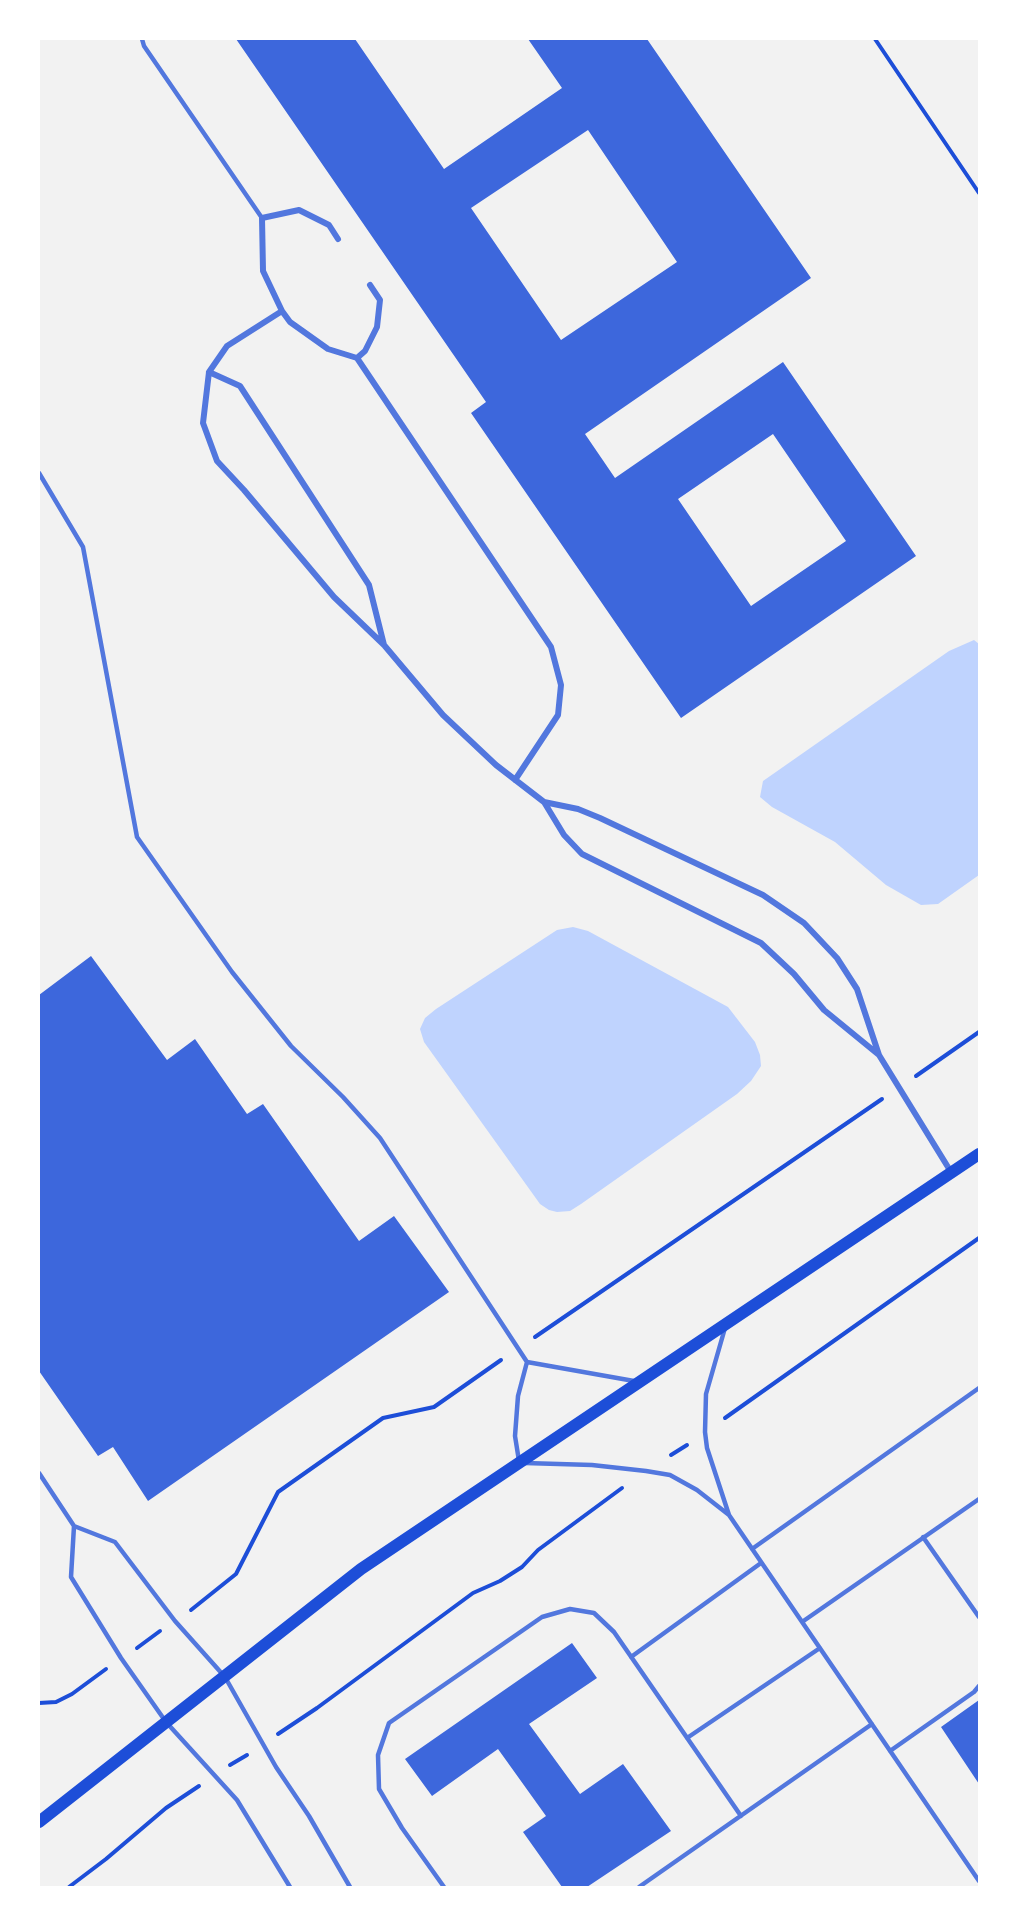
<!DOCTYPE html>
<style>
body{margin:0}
#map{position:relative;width:1018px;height:1926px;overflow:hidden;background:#f2f2f2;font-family:"Noto Sans",sans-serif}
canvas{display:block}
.frame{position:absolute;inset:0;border:40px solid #fff;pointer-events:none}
</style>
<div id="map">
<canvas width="1018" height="1926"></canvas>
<div class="frame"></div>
</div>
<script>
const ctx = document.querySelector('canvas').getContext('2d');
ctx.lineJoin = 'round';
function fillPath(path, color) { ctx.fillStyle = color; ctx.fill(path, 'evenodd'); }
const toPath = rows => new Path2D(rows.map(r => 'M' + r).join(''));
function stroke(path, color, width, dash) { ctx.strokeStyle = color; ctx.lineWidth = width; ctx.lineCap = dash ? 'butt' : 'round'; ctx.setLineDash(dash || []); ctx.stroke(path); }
const water = toPath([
 [974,640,979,644,979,875,938,904,921,905,886,885,835,842,772,807,760,797,763,781,949,651],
 [573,927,588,931,728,1007,755,1042,760,1055,761,1066,751,1081,737,1094,581,1204,570,1211,557,1212,549,1210,540,1204,424,1042,420,1029,425,1018,436,1009,557,930]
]);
const building = toPath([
 [236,39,355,39,444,169,562,88,528,39,647,39,811,278,585,434,615,478,783,362,916,556,681,718,471,413,486,402],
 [588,130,677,262,561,340,471,208],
 [773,434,846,541,751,606,678,499],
 [91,956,167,1060,195,1039,247,1114,263,1104,359,1241,394,1216,449,1292,148,1501,113,1447,98,1456,39,1371,39,995],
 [572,1643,597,1678,529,1724,580,1794,623,1764,671,1831,587,1887,562,1887,523,1832,546,1816,498,1749,432,1796,405,1759],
 [979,1700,979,1784,941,1727]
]);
const path = toPath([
 [875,39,979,193],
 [916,1076,979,1032],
 [535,1337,882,1099],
 [725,1418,979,1238],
 [671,1455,687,1445],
 [191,1610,236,1574,278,1492,383,1418,434,1407,501,1360],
 [137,1648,160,1631],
 [39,1703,56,1702,72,1694,106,1669],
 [278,1734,317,1708,473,1593,500,1581,522,1567,538,1550,622,1488],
 [230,1765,247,1755],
 [69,1887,106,1859,166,1808,199,1786]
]);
const service = toPath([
 [142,39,144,46,262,218],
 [39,473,83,547,137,837,232,972,291,1046,343,1097,380,1138,527,1362,518,1396,515,1436,519,1461],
 [725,1328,706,1394,705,1432,707,1448,729,1515,979,1881],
 [527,1362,634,1381],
 [525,1463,592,1465,646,1471,670,1475,697,1490,729,1515],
 [39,1473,74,1526,115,1542,175,1621,225,1677,276,1767,309,1816,350,1887],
 [74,1526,71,1577,121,1658,166,1722,237,1800,290,1887],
 [923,1537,979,1617],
 [752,1549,979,1388],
 [802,1622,979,1499],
 [631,1657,761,1563],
 [687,1738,820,1648],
 [890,1751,974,1692,979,1686],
 [444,1887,402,1828,379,1789,378,1755,389,1723,542,1617,570,1609,594,1613,614,1632,741,1816],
 [639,1887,872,1724]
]);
const minor = toPath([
 [338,239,329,225,299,210,262,218,263,271,282,311,290,322,328,349,357,358,551,647,561,685,558,715,515,780],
 [357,358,365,351,377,327,380,300,370,285],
 [209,372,227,346,282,311],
 [384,645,369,585,240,386,209,372,203,423,217,461,244,490,334,597,384,645,443,715,496,765,544,802,564,835,582,854,761,943,794,974,824,1010,879,1055],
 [544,802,578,809,600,818,763,895,804,923,837,958,857,989,879,1055,951,1172]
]);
const secondary = toPath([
 [39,1822,361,1569,979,1154]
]);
fillPath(water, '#bfd3fe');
fillPath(building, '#3d67dc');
stroke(path, '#1d4ed8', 4);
stroke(service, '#5277de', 4.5);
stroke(minor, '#5277de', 6);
stroke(secondary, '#1d4ed8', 12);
</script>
